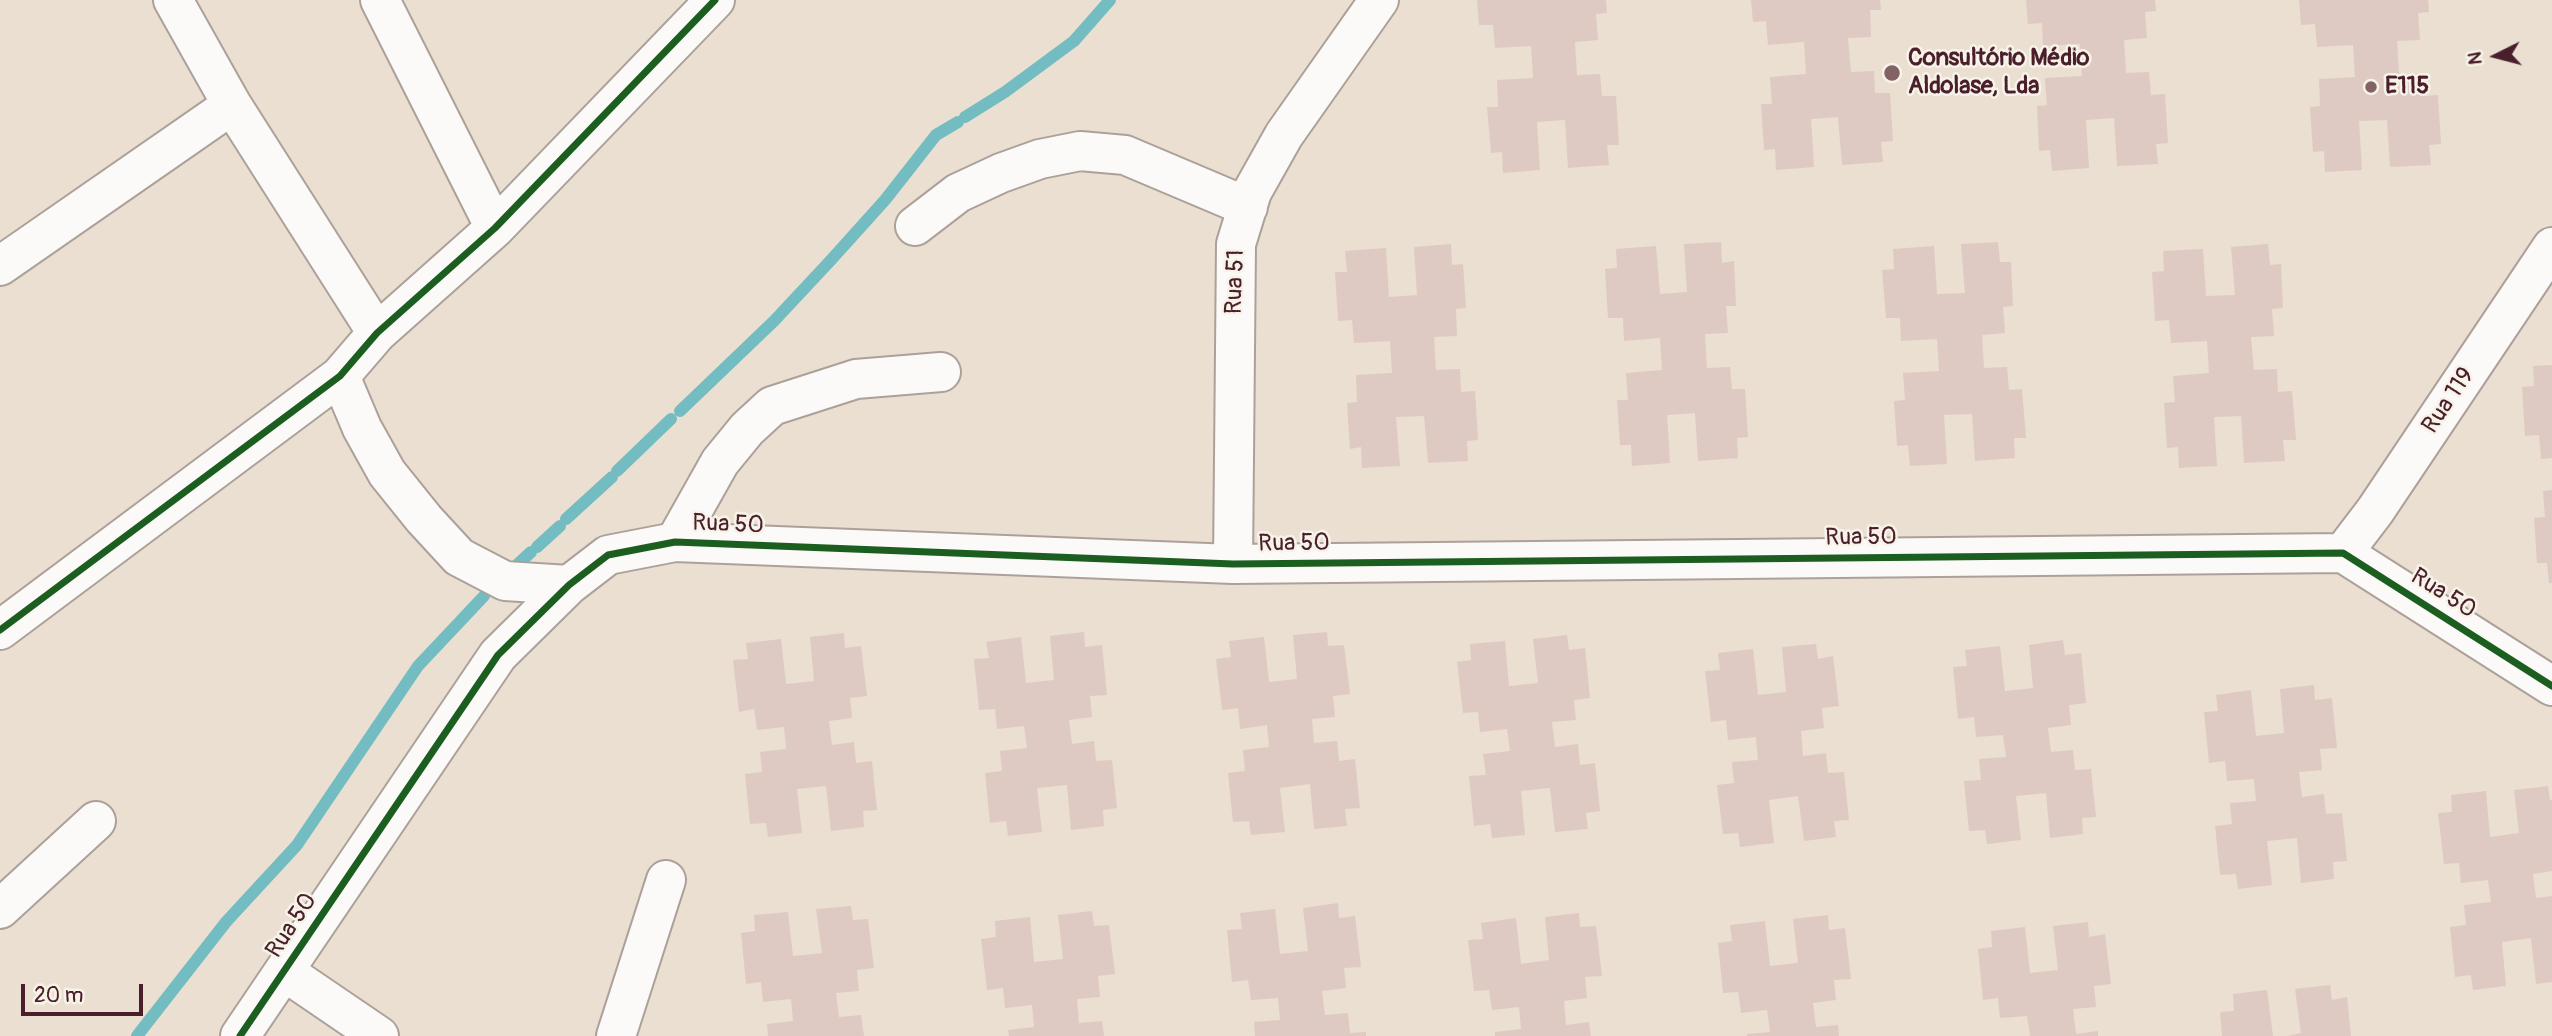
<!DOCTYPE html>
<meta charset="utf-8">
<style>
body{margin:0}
#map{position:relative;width:2552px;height:1036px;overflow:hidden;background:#eadfd0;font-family:Pangolin,sans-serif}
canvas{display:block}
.north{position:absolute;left:2461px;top:21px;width:70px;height:70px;-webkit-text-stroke:5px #f7f3e8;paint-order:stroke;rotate:264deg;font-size:19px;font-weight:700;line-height:28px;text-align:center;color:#4a1f2b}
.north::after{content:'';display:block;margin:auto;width:24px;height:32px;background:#4a1f2b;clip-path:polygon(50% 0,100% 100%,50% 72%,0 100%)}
.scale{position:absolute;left:21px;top:984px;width:122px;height:32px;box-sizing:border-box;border:4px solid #4a1f2b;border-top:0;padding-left:9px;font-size:21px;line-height:24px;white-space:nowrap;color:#4a1f2b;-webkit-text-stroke:5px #f7f3e8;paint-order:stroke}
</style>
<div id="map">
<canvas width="2552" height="1036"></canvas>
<div class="north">N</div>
<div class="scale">20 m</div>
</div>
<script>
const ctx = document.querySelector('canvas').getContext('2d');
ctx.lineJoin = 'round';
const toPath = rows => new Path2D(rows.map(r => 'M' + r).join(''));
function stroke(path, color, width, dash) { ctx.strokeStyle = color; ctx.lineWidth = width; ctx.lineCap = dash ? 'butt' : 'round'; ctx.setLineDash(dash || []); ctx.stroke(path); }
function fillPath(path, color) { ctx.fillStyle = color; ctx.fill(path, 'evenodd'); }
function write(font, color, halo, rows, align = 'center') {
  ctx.font = font + ' Pangolin,sans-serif'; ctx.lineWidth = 5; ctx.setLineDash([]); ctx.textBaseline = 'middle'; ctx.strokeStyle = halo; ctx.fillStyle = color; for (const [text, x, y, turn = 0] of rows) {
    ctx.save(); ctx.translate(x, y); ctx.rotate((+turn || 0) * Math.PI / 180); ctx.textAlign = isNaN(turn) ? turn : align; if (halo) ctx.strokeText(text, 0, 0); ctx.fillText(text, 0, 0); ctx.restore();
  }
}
const stream = toPath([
 [965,117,1005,92,1074,41,1110,0],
 [680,411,774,321,831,260,885,200,936,135,958,122],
 [617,471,671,419],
 [566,519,612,477],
 [537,547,560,526],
 [517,565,531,552],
 [137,1036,226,922,297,845,418,666,484,596]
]);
const building = toPath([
 [1477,0,1606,0,1607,13,1596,14,1598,40,1575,42,1577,75,1600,74,1602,96,1616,96,1619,145,1607,145,1609,165,1568,168,1565,120,1537,122,1540,170,1503,173,1502,152,1491,153,1487,107,1498,107,1497,80,1533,78,1531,46,1495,48,1493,25,1479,25],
 [1751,0,1880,0,1881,10,1870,10,1871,37,1848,38,1851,72,1874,71,1875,93,1890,93,1893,141,1881,142,1883,162,1842,165,1838,117,1811,119,1814,167,1776,170,1775,149,1764,150,1761,104,1772,104,1770,77,1806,74,1804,42,1768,45,1766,21,1753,22],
 [2026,0,2155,0,2156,11,2145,12,2147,38,2124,40,2126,73,2149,72,2151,95,2165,94,2168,143,2156,144,2158,164,2117,166,2114,118,2086,120,2089,168,2052,171,2050,150,2039,151,2037,106,2047,105,2045,78,2082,76,2080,44,2043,46,2042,23,2028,24],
 [2299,0,2428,0,2429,12,2418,13,2420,40,2397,41,2399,74,2422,73,2424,96,2438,95,2441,144,2429,145,2431,165,2390,167,2387,120,2359,121,2362,170,2325,172,2324,151,2313,152,2310,107,2320,106,2319,79,2355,77,2353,45,2317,47,2315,24,2301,25],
 [1721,242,1722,263,1734,261,1736,306,1726,306,1728,333,1705,334,1707,368,1730,367,1732,389,1745,389,1748,437,1737,438,1738,458,1698,461,1695,413,1667,415,1670,463,1632,466,1631,445,1620,445,1617,400,1628,400,1626,373,1662,370,1660,338,1624,341,1623,318,1608,318,1605,269,1617,268,1616,249,1656,246,1660,294,1687,292,1684,244],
 [1998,242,2000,262,2011,262,2013,306,2003,307,2005,333,1982,335,1984,368,2007,367,2009,390,2022,389,2026,438,2014,438,2015,458,1975,461,1972,414,1944,415,1947,464,1910,466,1908,445,1897,446,1894,401,1905,400,1903,373,1939,371,1937,339,1901,341,1900,318,1886,318,1882,270,1894,269,1893,249,1934,246,1937,294,1965,293,1961,244],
 [1451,244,1452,265,1463,264,1466,308,1456,309,1457,336,1434,337,1436,370,1460,369,1461,392,1475,391,1478,440,1467,441,1468,461,1428,463,1424,416,1396,417,1400,466,1362,468,1361,447,1350,449,1347,403,1357,402,1356,375,1392,373,1390,341,1354,343,1352,320,1338,321,1335,272,1347,272,1345,251,1386,248,1389,297,1417,295,1414,247],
 [2268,244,2270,265,2281,264,2283,308,2272,309,2274,336,2251,337,2254,370,2277,369,2278,392,2292,391,2296,440,2283,440,2285,461,2244,463,2241,416,2214,417,2217,466,2179,468,2178,447,2167,448,2164,403,2175,402,2173,376,2209,373,2207,341,2171,343,2169,320,2155,321,2152,272,2164,271,2163,251,2203,249,2206,296,2235,295,2231,247],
 [2552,365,2552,458,2541,459,2539,435,2525,436,2522,387,2534,386,2533,366],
 [2552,490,2552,583,2549,583,2547,563,2537,563,2534,518,2545,517,2543,491],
 [1084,632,1085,647,1102,645,1107,695,1090,696,1092,717,1069,720,1072,744,1094,741,1096,761,1112,760,1117,808,1103,810,1104,826,1071,830,1067,785,1037,788,1042,832,1008,836,1006,821,990,823,985,773,1002,771,1000,751,1027,748,1024,726,997,729,995,709,979,710,974,659,989,658,986,642,1021,637,1026,683,1054,680,1050,636],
 [1327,632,1328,646,1344,645,1350,694,1333,696,1335,717,1312,719,1314,743,1337,741,1339,761,1355,759,1360,808,1345,809,1347,826,1314,829,1310,784,1280,788,1285,832,1251,835,1249,821,1233,822,1228,773,1245,771,1243,750,1269,747,1267,725,1240,729,1238,708,1222,710,1216,659,1231,657,1229,641,1264,637,1269,682,1297,679,1293,635],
 [844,633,845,648,861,646,867,696,850,698,852,718,829,721,832,745,854,742,856,763,872,761,877,810,863,811,864,827,831,831,826,786,797,789,802,833,768,837,766,823,750,824,745,774,762,772,760,752,786,749,784,727,757,730,754,709,739,712,733,660,748,659,746,643,781,639,786,684,814,681,810,637],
 [1567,635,1569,650,1585,648,1590,698,1574,700,1576,720,1552,722,1555,747,1578,744,1580,765,1595,763,1600,811,1586,813,1588,829,1555,832,1550,788,1521,791,1525,835,1492,838,1490,824,1474,826,1469,776,1486,775,1483,754,1510,751,1507,729,1480,732,1478,712,1463,713,1457,662,1471,660,1470,644,1505,641,1509,686,1538,683,1533,639],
 [2063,640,2065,655,2081,653,2086,703,2069,705,2071,725,2048,728,2051,752,2073,750,2075,770,2091,769,2096,817,2082,818,2083,834,2050,838,2046,793,2016,796,2021,840,1987,844,1985,830,1969,831,1964,781,1981,780,1979,759,2006,757,2003,735,1976,737,1974,717,1958,719,1953,667,1967,666,1965,650,2000,646,2005,691,2033,688,2029,645],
 [1816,644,1818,659,1833,656,1839,706,1822,708,1824,728,1801,731,1803,756,1826,753,1828,773,1844,772,1849,820,1834,821,1836,837,1804,841,1798,796,1769,800,1774,843,1740,847,1738,833,1723,834,1717,785,1734,783,1732,762,1758,760,1756,737,1728,740,1726,720,1711,722,1705,671,1720,670,1718,653,1753,649,1758,695,1786,692,1782,647],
 [2314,685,2315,700,2332,698,2337,748,2320,749,2322,770,2299,772,2302,797,2324,794,2326,814,2342,813,2347,861,2333,862,2334,879,2301,883,2297,838,2267,841,2272,885,2238,889,2236,874,2220,875,2215,826,2232,824,2230,803,2256,801,2254,779,2227,781,2225,761,2209,763,2204,712,2218,711,2216,695,2251,690,2256,736,2284,733,2280,689],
 [2548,786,2550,800,2552,800,2552,871,2533,874,2536,898,2552,896,2552,982,2536,984,2531,938,2502,942,2506,986,2473,990,2471,975,2455,977,2450,927,2466,925,2464,905,2491,902,2488,880,2461,883,2459,863,2444,864,2438,813,2452,812,2451,795,2486,791,2490,837,2519,833,2514,790],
 [1338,903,1339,918,1355,916,1361,967,1344,968,1346,988,1322,991,1325,1015,1348,1013,1350,1033,1366,1032,1366,1036,1255,1036,1254,1022,1280,1020,1278,998,1251,1000,1248,980,1232,982,1227,930,1242,929,1240,913,1275,909,1280,954,1308,951,1303,908],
 [851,906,853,920,868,919,874,968,857,970,859,991,836,993,839,1017,861,1015,864,1036,768,1036,767,1024,793,1021,791,999,763,1002,761,982,746,984,741,933,755,931,754,915,788,912,793,956,822,953,816,909],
 [1092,911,1094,926,1109,925,1115,974,1098,976,1100,997,1077,999,1079,1023,1102,1021,1104,1036,1009,1036,1008,1030,1034,1027,1032,1005,1005,1008,1003,988,987,990,981,939,996,937,995,921,1030,917,1034,962,1063,959,1058,915],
 [1579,913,1580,927,1596,926,1602,976,1585,977,1587,998,1564,1001,1566,1025,1589,1022,1591,1036,1495,1036,1495,1032,1521,1029,1519,1007,1492,1010,1489,990,1474,991,1468,940,1483,939,1481,923,1516,918,1521,964,1549,960,1545,917],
 [1828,915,1829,930,1845,928,1851,979,1834,980,1836,1000,1813,1003,1816,1027,1838,1025,1839,1036,1747,1036,1747,1034,1770,1032,1767,1010,1741,1013,1738,992,1723,993,1718,943,1732,941,1730,925,1765,921,1770,966,1798,963,1793,919],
 [2088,922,2089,937,2105,934,2111,984,2094,986,2096,1007,2073,1009,2076,1034,2098,1031,2098,1036,2030,1036,2027,1016,2000,1018,1998,998,1983,1000,1978,949,1992,947,1991,931,2025,927,2030,973,2058,970,2053,926],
 [2330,985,2332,1000,2347,997,2351,1036,2288,1036,2301,1033,2295,989],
 [2267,990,2273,1036,2222,1036,2220,1012,2234,1011,2233,994]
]);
const minor = toPath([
 [173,0,232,105,377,333],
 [380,0,495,228],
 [915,226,958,193,1001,173,1040,159,1080,151,1125,155,1248,207],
 [0,266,232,105],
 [340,376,362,428,387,473,424,519,459,557,505,581,569,585],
 [675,542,720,462,747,429,772,406,856,379,941,372],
 [2343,553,2375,511,2552,247],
 [1233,564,1236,244,1252,192,1284,135,1379,0],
 [0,630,340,376,377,333,495,228,715,0],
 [0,909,96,821],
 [285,972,379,1036],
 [240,1036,498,655,569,585,608,555,675,542,1233,564,2343,553,2552,686],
 [616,1036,666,880]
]);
const cycleway = toPath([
 [0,630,340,376,377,333,495,228,715,0],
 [240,1036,498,655,569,585,608,555,675,542,1233,564,2343,553,2552,686]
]);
const markers = [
 [1892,73,9,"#826265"],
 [2371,87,7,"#826265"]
];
const poiNames = [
 ["Consultório Médio",1908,59],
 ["Aldolase, Lda",1908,87],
 ["E115",2385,87]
];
const streetNames = [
 ["Rua 51",1236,282,-88],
 ["Rua 119",2449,401,-56],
 ["Rua 50",728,525,2],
 ["Rua 50",1861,538,-1],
 ["Rua 50",1294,544,-1],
 ["Rua 50",2443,594,32],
 ["Rua 50",292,926,-57]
];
stroke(stream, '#73bdc2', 12);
fillPath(building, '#decac2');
stroke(minor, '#aca19a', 42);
stroke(minor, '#fcfaf8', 38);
stroke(cycleway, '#1b5e20', 7);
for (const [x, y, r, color] of markers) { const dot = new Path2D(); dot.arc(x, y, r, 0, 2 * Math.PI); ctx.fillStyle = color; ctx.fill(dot); stroke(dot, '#f7f3e8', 2.5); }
write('bold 24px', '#4a1f2b', '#f7f3e8', poiNames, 'left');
write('24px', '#4a1f2b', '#f7f3e8', streetNames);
</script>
